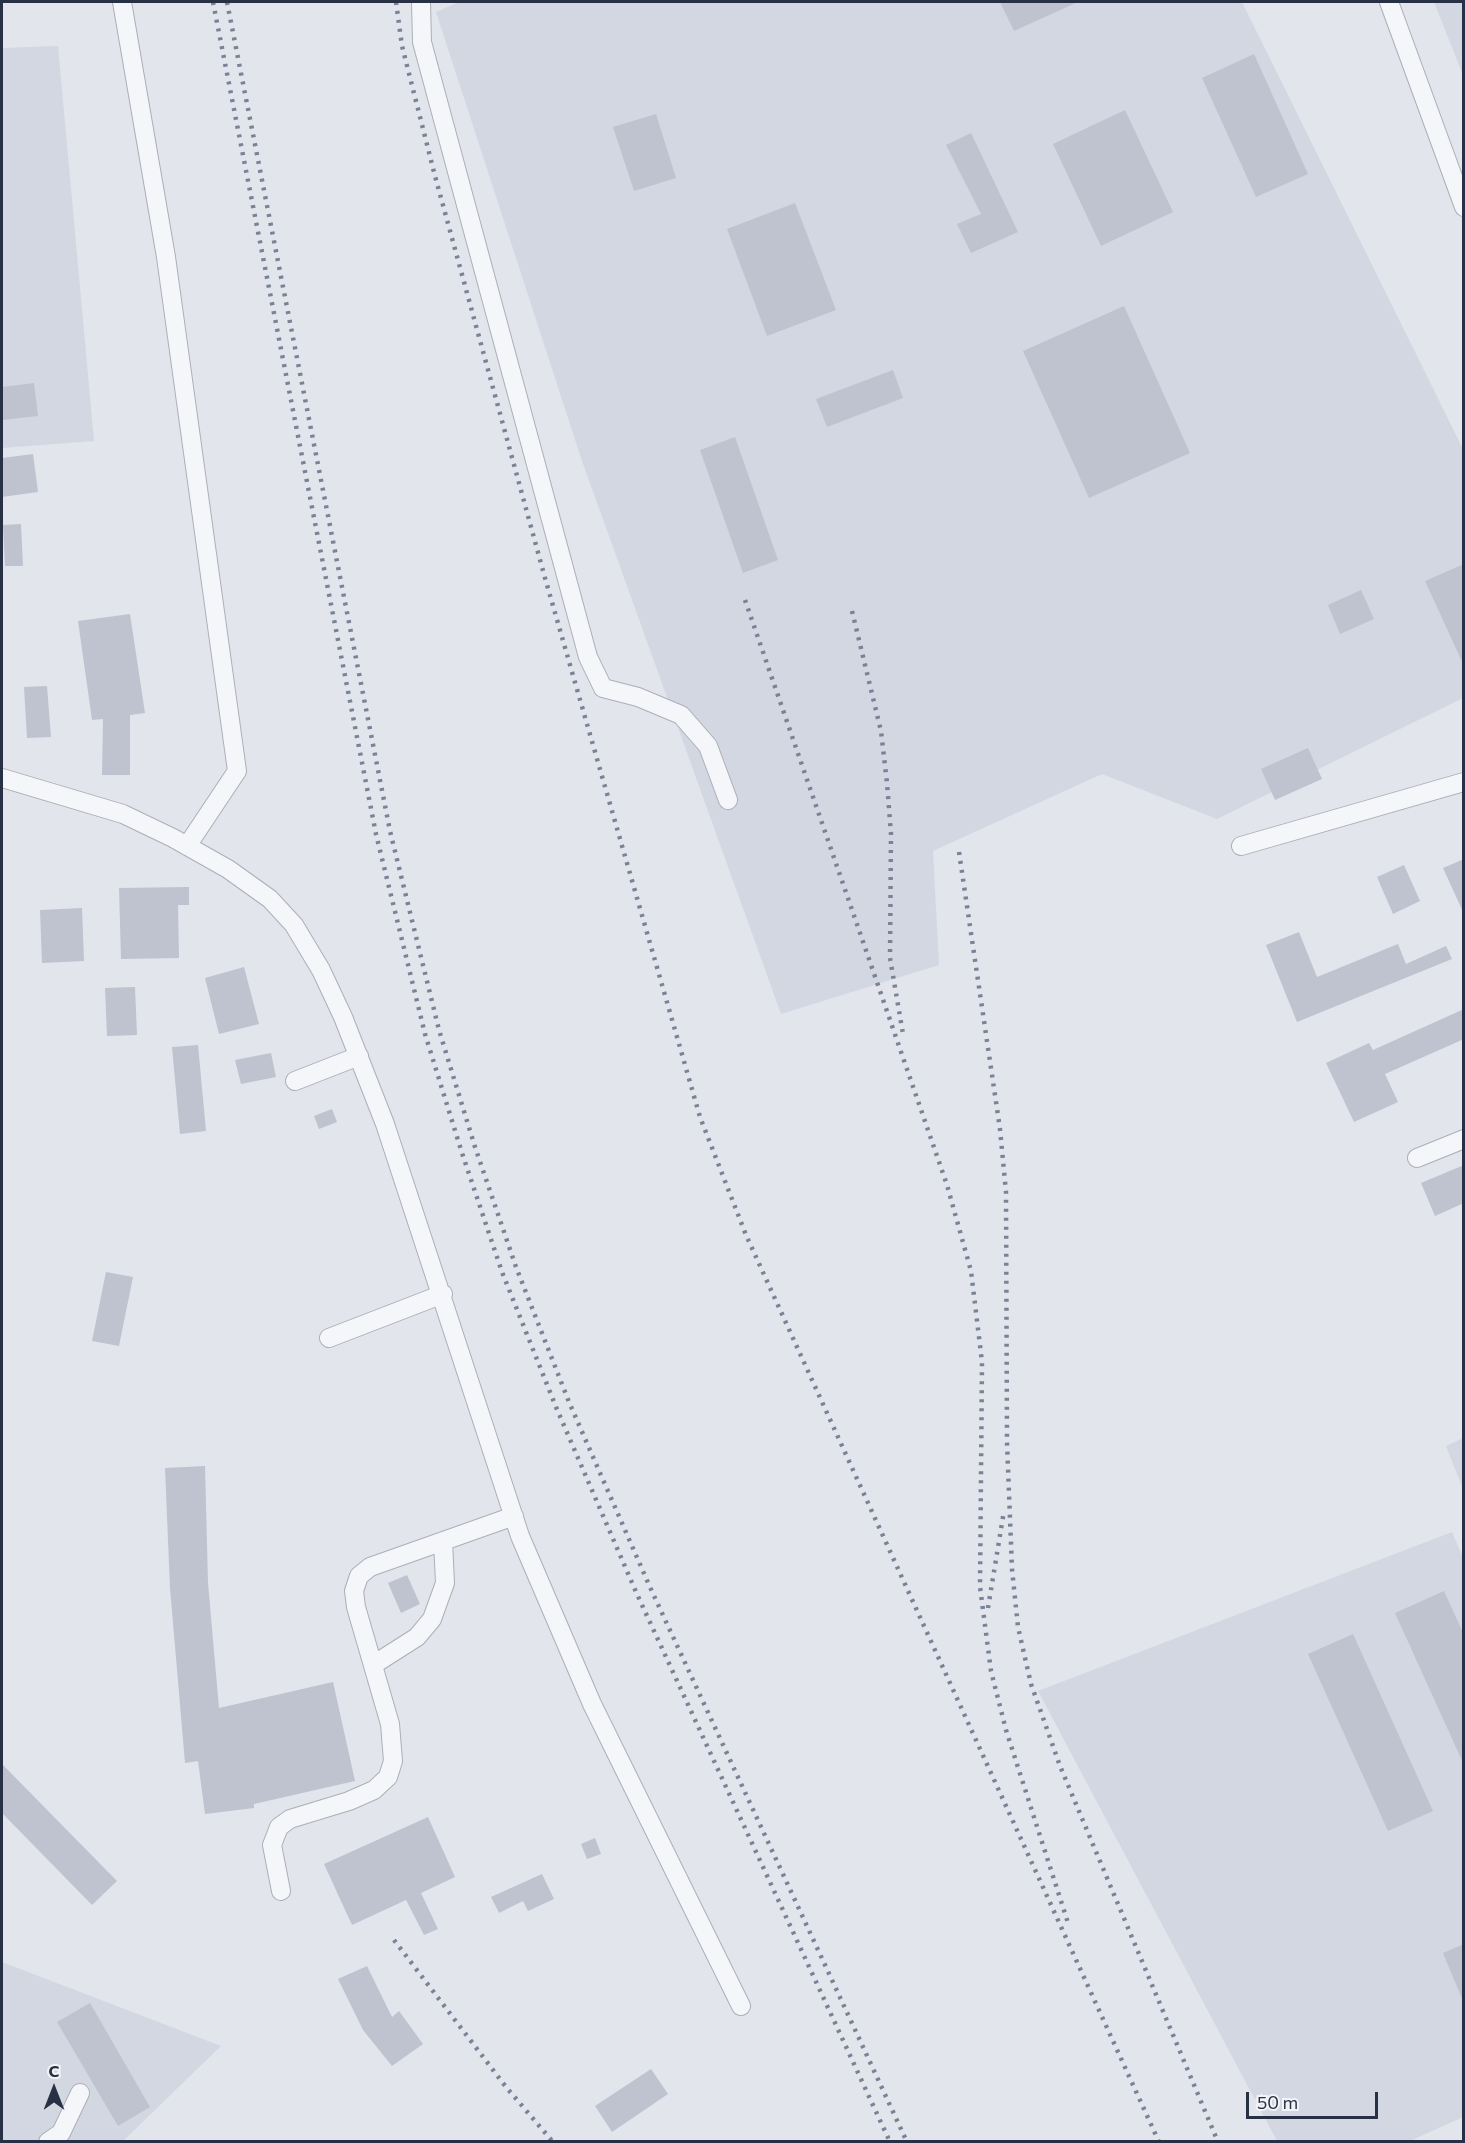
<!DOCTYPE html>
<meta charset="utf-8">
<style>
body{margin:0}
#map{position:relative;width:1465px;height:2143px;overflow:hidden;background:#e2e5eb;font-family:Commissioner,sans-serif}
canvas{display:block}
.frame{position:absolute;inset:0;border:3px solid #283045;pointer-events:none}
.north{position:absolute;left:24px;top:2059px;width:60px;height:60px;-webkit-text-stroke:4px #f2f4f8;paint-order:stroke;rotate:0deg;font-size:16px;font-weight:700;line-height:24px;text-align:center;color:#283045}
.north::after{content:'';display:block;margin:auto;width:21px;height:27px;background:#283045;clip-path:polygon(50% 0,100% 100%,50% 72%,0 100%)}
.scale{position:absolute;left:1246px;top:2092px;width:132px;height:27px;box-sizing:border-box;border:3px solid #283045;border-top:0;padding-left:8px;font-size:18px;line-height:21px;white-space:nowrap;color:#283045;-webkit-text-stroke:4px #f2f4f8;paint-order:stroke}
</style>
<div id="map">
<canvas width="1465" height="2143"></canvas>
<div class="frame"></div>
<div class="north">С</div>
<div class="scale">50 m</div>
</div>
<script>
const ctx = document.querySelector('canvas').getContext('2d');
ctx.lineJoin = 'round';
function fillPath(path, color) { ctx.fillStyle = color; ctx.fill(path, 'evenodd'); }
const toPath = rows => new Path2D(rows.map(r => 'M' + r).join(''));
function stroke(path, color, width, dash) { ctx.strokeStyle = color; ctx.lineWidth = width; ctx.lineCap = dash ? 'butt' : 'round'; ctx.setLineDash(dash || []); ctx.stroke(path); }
const built = toPath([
 [459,2,1242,2,1463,449,1463,698,1217,819,1102,774,933,851,939,965,781,1014,582,461,436,12],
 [1434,2,1463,2,1463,75],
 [58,46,94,441,2,448,2,48],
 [1463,1438,1463,1489,1446,1446],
 [1452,1532,1464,1560,1463,2117,1410,2141,1277,2141,1038,1691],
 [2,1962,221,2046,123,2141,2,2141]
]);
const building = toPath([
 [1000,2,1078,2,1014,31],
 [1254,54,1308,174,1256,197,1202,78],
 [1125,110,1173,212,1101,246,1053,144],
 [656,114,676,178,634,191,613,127],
 [971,133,1018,232,971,253,957,224,981,214,946,145],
 [795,203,836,310,767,336,727,229],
 [1124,306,1190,453,1089,498,1023,351],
 [893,370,903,398,827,427,816,399],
 [34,383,38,416,2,420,2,387],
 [735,437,778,560,743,573,700,450],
 [33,454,38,492,2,497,2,458],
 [21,524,23,566,5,566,3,525],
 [1464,564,1464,666,1425,581],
 [1361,590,1374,619,1340,634,1328,605],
 [130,614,145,713,130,715,130,775,102,775,103,719,92,720,78,621],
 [47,686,51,737,27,738,24,687],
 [1308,748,1322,779,1275,800,1261,769],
 [1464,859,1464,914,1443,868],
 [1404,865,1420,901,1393,914,1377,877],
 [189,887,189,905,178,905,179,958,121,959,119,888],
 [82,908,84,961,42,963,40,910],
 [1299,932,1317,977,1398,944,1406,964,1446,946,1452,959,1297,1022,1266,945],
 [244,967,259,1024,219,1034,205,978],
 [135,987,137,1035,107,1036,105,988],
 [1464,1009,1464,1039,1385,1074,1398,1102,1354,1122,1326,1063,1369,1043,1373,1050],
 [198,1045,206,1131,180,1134,172,1047],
 [271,1053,276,1077,241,1084,235,1060],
 [332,1109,337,1122,319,1129,314,1116],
 [1464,1165,1464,1203,1435,1216,1421,1183],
 [106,1272,133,1277,119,1346,92,1341],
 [205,1466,208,1583,219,1708,333,1682,355,1781,254,1804,254,1808,205,1814,198,1761,185,1763,170,1588,165,1468],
 [407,1575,420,1604,401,1613,388,1583],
 [1444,1591,1464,1635,1464,1765,1395,1613],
 [1353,1634,1433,1811,1388,1831,1308,1654],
 [2,1764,117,1881,92,1905,2,1813],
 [428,1817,455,1877,421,1893,438,1929,424,1935,406,1900,352,1925,324,1864],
 [595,1838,601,1854,587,1859,581,1844],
 [542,1874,554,1899,528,1911,523,1901,499,1913,491,1897],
 [1464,1944,1464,2001,1463,2001,1443,1953],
 [367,1966,392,2017,399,2011,423,2044,392,2066,363,2030,338,1979],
 [90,2003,150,2107,118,2126,57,2022],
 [651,2069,668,2094,612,2132,595,2106]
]);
const minor = toPath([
 [122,2,166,257,237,771,187,846],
 [421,2,422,42,588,657,603,688,638,697,681,715,708,746,728,800],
 [1389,2,1464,207],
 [2,778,123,814,173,838,228,869,270,899,294,925,321,970,343,1017,385,1124,520,1536,592,1704,741,2006],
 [1241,846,1464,782],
 [295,1081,359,1056],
 [1417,1158,1464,1139],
 [329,1338,443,1294],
 [373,1665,417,1637,432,1619,445,1583,443,1541],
 [281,1891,272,1845,279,1827,290,1819,349,1801,374,1790,388,1777,393,1761,390,1724,356,1607,354,1591,359,1576,370,1567,514,1516],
 [48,2142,61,2133,80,2093]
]);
const rail = toPath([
 [213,2,376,834,425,1034,462,1153,502,1272,556,1407,636,1592,890,2142],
 [227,2,390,831,439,1030,475,1147,516,1267,569,1402,649,1585,907,2142],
 [396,2,402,46,435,176,545,578,700,1117,746,1235,1159,2142],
 [745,600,947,1185,971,1271,982,1362,980,1587,991,1671,1006,1730,1069,1926],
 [852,611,881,731,887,783,891,834,890,958,903,1034],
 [959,852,1000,1129,1006,1192,1007,1442,1012,1569,1018,1627,1031,1684,1060,1766,1218,2142],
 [988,1608,1004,1511],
 [394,1940,506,2087,553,2142]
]);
fillPath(built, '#d3d7e1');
fillPath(building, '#bec3cf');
stroke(minor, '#aaafb9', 20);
stroke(minor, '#f5f6f9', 18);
stroke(rail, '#798297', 4.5, [3, 6]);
</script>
